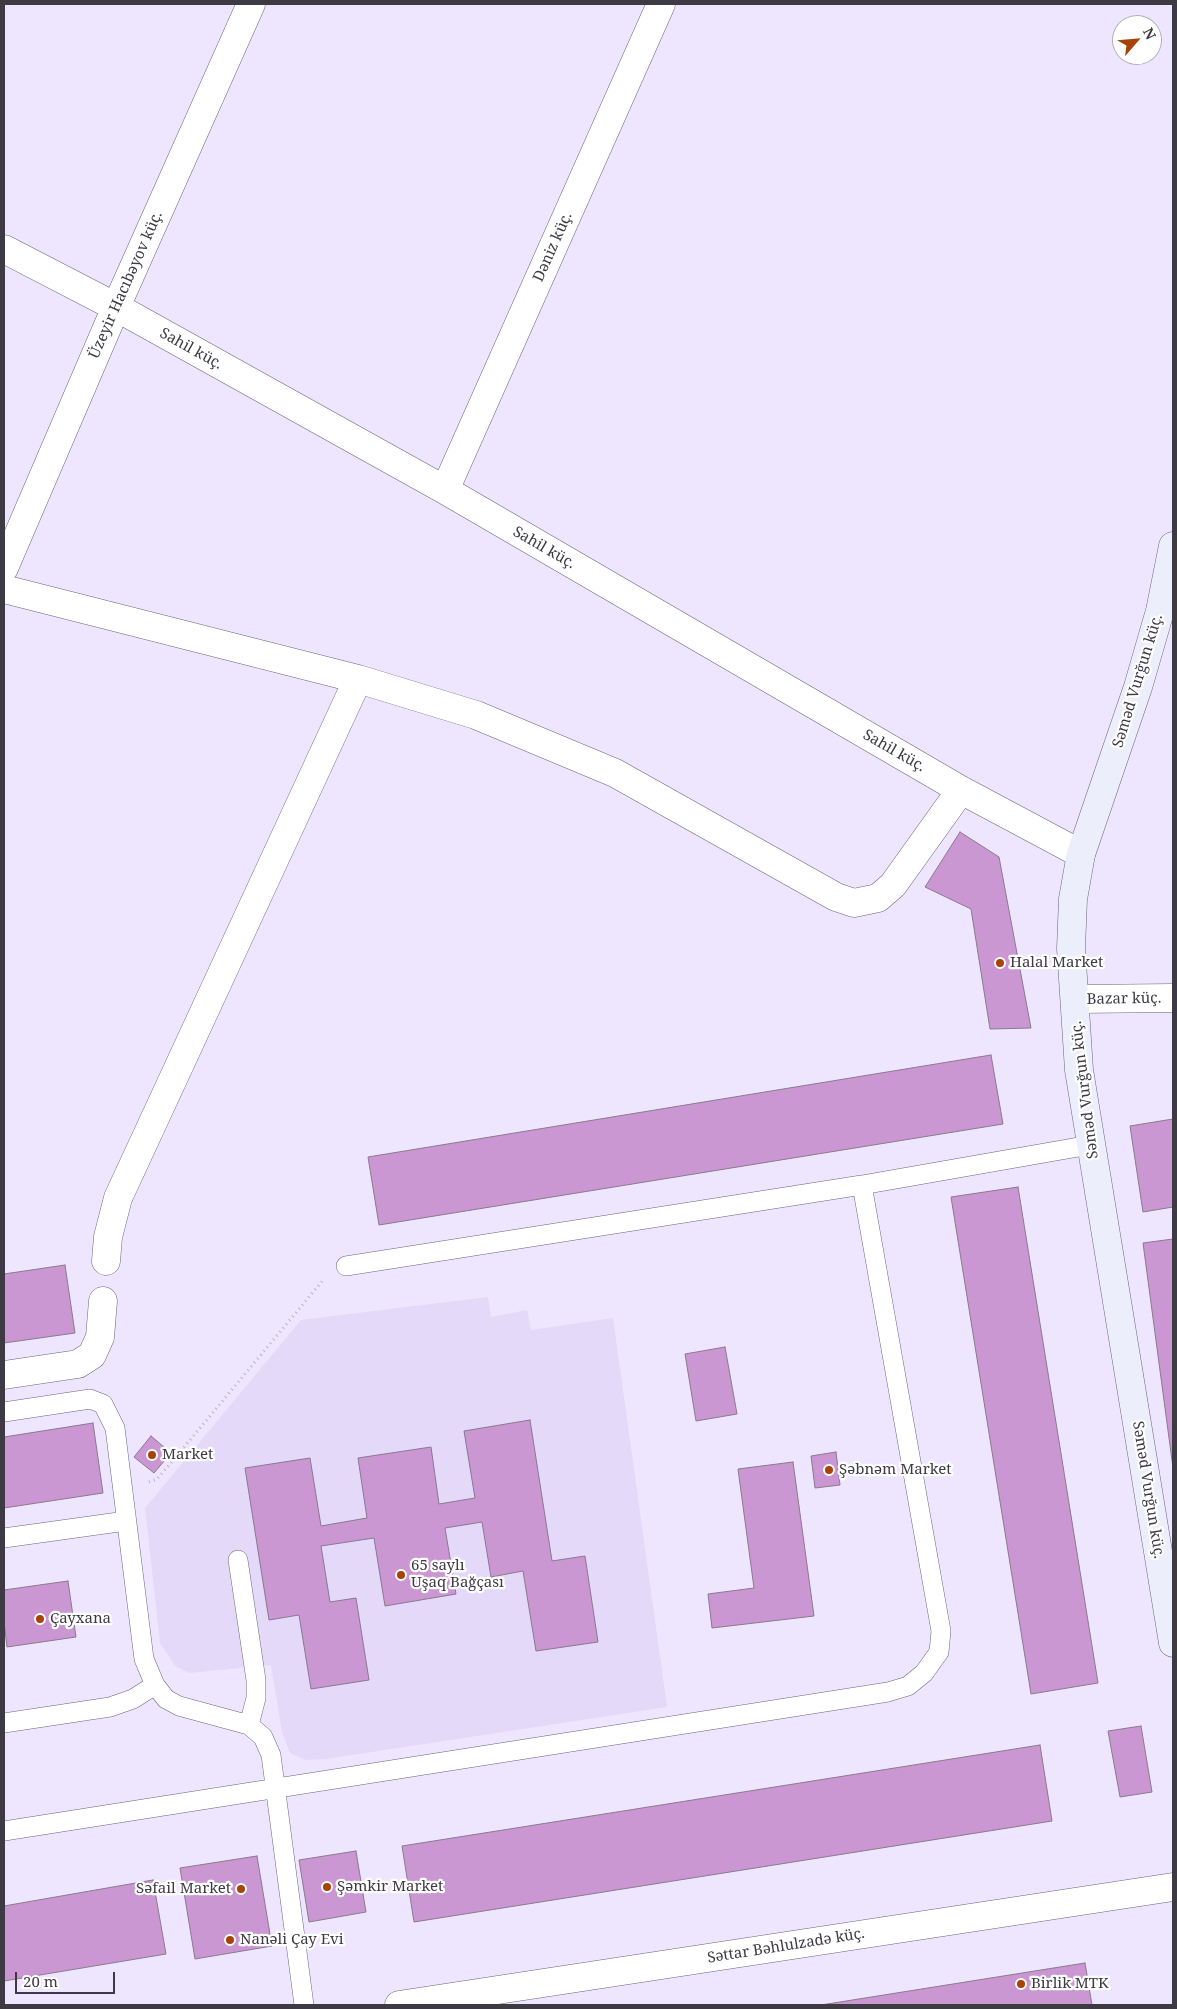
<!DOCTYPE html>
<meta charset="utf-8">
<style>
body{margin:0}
#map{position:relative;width:1177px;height:2009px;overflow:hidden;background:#eee6fe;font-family:"Noto Serif",serif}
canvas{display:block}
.frame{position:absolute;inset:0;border:5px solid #3e3a44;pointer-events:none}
.north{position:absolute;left:1112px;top:15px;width:50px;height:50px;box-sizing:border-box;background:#fff;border:1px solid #b2b0b4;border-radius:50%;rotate:63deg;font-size:14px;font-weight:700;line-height:20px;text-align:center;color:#3e3a44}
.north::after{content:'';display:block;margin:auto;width:18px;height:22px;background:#a64305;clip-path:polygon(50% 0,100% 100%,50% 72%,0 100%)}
.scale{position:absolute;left:15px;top:1972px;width:100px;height:22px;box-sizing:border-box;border:2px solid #3e3a44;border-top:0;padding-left:6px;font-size:15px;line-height:18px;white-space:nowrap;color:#3e3a44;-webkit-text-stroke:4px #fff;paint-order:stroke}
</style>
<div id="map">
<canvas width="1177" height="2009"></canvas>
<div class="frame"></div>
<div class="north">N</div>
<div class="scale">20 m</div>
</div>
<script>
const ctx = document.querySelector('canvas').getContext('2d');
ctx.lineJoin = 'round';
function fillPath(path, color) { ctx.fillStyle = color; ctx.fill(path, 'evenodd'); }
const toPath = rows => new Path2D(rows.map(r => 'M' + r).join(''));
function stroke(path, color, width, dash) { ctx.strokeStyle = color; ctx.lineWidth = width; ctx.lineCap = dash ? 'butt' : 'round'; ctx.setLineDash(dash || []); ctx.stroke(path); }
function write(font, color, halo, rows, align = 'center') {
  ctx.font = font + ' "Noto Serif",serif'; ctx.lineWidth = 4.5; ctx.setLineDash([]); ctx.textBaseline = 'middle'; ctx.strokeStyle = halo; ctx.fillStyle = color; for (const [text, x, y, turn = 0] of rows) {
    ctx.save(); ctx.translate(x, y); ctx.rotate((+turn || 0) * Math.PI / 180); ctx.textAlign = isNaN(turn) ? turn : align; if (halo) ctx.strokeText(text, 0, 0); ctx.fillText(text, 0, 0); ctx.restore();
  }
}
const built = toPath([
 [488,1297,491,1317,527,1310,531,1330,613,1318,667,1707,326,1759,306,1760,290,1753,282,1732,271,1665,189,1673,175,1666,160,1643,145,1508,301,1320]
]);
const building = toPath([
 [960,832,999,857,1031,1028,990,1029,971,909,925,887,960,832],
 [991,1055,1003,1124,379,1225,368,1157,991,1055],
 [1173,1119,1173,1207,1143,1212,1130,1126,1173,1119],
 [1018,1187,1098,1683,1031,1694,951,1197,1018,1187],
 [1173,1239,1173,1468,1143,1243,1173,1239],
 [65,1265,75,1333,4,1343,4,1274,65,1265],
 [725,1347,737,1414,696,1421,685,1354,725,1347],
 [530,1420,552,1561,585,1556,598,1642,536,1651,523,1571,491,1577,482,1522,445,1528,456,1594,385,1606,374,1538,321,1546,330,1602,356,1598,369,1680,311,1689,299,1615,269,1620,245,1468,310,1458,321,1526,367,1518,358,1458,431,1447,439,1504,475,1498,464,1431,530,1420],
 [93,1423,103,1493,4,1508,4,1437,93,1423],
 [151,1436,171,1453,154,1473,134,1457,151,1436],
 [836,1452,840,1485,815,1488,811,1456,836,1452],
 [793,1462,814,1616,712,1628,708,1594,754,1588,738,1469,793,1462],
 [68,1581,76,1637,7,1647,4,1622,4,1590,68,1581],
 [1141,1726,1152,1792,1120,1797,1108,1731,1141,1726],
 [1040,1745,1052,1821,414,1922,402,1846,1040,1745],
 [356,1851,366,1912,309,1922,299,1860,356,1851],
 [257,1856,272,1946,195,1959,180,1868,257,1856],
 [153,1880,166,1954,4,1981,4,1906,153,1880],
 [1085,1963,1092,2005,821,2005,1085,1963]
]);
const path = toPath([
 [149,1482,157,1479,170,1464,324,1279]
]);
const service = toPath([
 [346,1266,862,1185],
 [4,1412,90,1399,103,1404,115,1428,144,1659,155,1685,166,1699,179,1706,249,1725,263,1737,271,1755,304,2005],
 [4,1538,126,1521],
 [238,1560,256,1680,256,1698,249,1725],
 [4,1723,110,1707,133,1699,155,1685],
 [4,1831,888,1692,908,1686,924,1673,939,1652,941,1631,862,1185,1090,1145]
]);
const minor = toPath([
 [4,249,116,307,445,490,961,790,1081,854],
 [445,490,661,4],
 [4,568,116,307,251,4],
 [4,589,358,679,476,715,615,773,836,897,854,903,878,898,893,885,961,790],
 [1075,999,1173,998],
 [106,1261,108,1237,118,1198,358,679],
 [4,1375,78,1364,92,1355,100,1337,103,1301],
 [399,2005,1173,1887]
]);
const secondary = toPath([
 [1173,546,1160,611,1138,687,1081,854,1073,899,1071,948,1079,1070,1173,1643]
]);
const markers = [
 [1000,963,5,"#a64305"],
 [152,1455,5,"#a64305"],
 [829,1470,5,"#a64305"],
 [401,1575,5,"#a64305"],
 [40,1619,5,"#a64305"],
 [327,1887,5,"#a64305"],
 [241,1889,5,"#a64305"],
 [230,1940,5,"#a64305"],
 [1021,1984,5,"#a64305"]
];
const streetNames = [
 ["Dәniz küç.",553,247,-66],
 ["Üzeyir Hacıbəyov küç.",126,285,-66],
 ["Sahil küç.",191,349,29],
 ["Sahil küç.",544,548,30],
 ["Səməd Vurğun küç.",1138,681,-73],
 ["Sahil küç.",894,751,30],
 ["Bazar küç.",1124,999,-1],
 ["Səməd Vurğun küç.",1085,1090,-97],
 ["Səməd Vurğun küç.",1148,1490,81],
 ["Səttar Bəhlulzadə küç.",786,1946,-9]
];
const poiNames = [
 ["Halal Market",1010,963],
 ["Market",162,1455],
 ["Şəbnəm Market",839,1470],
 ["65 saylı",411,1566],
 ["Uşaq Bağçası",411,1583],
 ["Çayxana",50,1619],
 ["Şəmkir Market",337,1887],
 ["Səfail Market",231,1889,"right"],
 ["Nanəli Çay Evi",240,1940],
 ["Birlik MTK",1031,1984]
];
fillPath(built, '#e4d9f9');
fillPath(building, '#ca97d3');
stroke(building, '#8a798c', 1);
stroke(service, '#6b6479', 20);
stroke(minor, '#6b6479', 29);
stroke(secondary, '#6b6479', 29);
stroke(path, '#b8b2c5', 3, [1, 4]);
stroke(service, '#fff', 19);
stroke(minor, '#fff', 28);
stroke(secondary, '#eceefc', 28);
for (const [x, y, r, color] of markers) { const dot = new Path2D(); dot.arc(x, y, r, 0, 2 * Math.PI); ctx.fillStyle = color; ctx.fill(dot); stroke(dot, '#fff', 2); }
write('15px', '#3e3a44', '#fff', streetNames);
write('15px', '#3e3a44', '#fff', poiNames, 'left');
</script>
